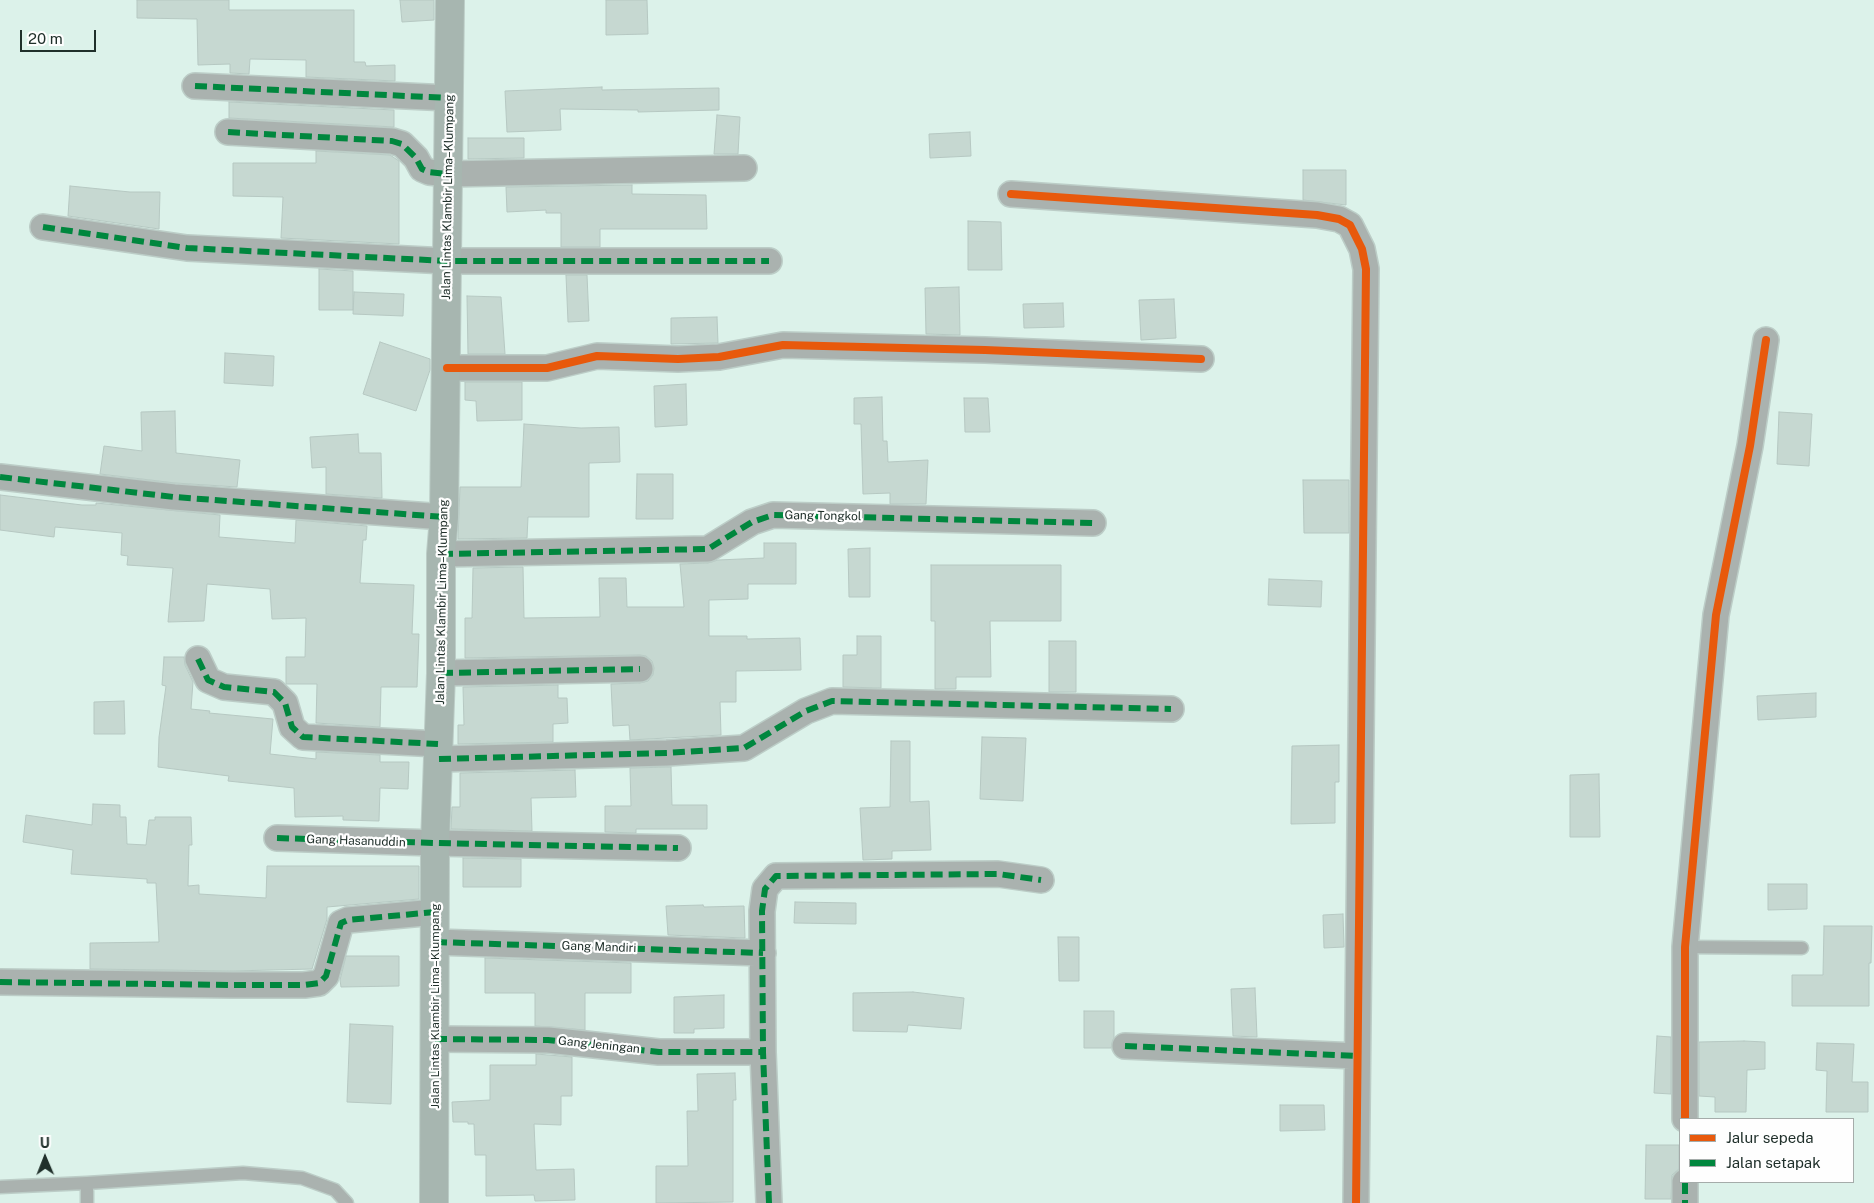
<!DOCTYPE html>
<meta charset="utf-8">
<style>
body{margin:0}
#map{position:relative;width:1874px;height:1203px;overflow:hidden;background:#dcf2ea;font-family:"Public Sans",sans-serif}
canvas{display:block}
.legend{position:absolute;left:1679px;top:1118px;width:175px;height:65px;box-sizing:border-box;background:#fefefe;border:1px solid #a5acaa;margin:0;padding:6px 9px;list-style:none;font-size:15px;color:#20302b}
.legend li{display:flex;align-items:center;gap:10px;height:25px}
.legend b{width:25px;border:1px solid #a5acaa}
.north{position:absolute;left:20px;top:1133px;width:50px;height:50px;-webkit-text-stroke:4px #fefefe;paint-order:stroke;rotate:359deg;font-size:14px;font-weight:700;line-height:20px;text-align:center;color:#20302b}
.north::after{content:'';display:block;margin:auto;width:18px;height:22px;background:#20302b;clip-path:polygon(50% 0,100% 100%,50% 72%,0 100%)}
.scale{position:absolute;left:20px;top:30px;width:76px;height:22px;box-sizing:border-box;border:2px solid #20302b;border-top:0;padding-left:6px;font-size:15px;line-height:18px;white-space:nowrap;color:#20302b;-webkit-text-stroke:4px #fefefe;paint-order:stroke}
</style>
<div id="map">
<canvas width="1874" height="1203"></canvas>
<ul class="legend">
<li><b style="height:6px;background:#e8590c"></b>Jalur sepeda</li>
<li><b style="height:6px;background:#00873e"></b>Jalan setapak</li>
</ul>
<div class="north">U</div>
<div class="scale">20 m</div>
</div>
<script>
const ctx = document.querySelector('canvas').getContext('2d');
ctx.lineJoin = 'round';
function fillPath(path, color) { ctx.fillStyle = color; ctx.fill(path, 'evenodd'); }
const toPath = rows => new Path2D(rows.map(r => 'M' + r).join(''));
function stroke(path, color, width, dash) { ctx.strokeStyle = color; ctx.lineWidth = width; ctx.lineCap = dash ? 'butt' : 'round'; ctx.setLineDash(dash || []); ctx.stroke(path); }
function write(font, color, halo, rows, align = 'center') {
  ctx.font = font + ' "Public Sans",sans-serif'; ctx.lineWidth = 4.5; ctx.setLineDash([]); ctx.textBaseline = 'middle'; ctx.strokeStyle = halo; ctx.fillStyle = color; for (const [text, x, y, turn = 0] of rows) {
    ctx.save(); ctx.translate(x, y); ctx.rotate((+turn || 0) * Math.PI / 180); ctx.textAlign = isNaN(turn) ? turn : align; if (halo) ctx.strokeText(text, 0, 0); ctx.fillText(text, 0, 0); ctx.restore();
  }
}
const building = toPath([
 [137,0,229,0,229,10,354,10,354,62,365,62,366,66,395,65,395,81,306,77,306,60,250,59,249,74,230,73,230,64,198,65,197,19,137,18,137,0],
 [400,0,434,0,434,20,402,22,400,0],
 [606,0,647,0,648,34,606,35,606,0],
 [602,87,602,90,719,88,719,110,638,112,638,110,560,109,561,130,507,132,505,91,602,87],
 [229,102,394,110,394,127,229,118,229,102],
 [717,115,740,117,738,154,714,154,717,115],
 [970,132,971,156,930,158,929,134,970,132],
 [468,138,524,138,524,158,468,159,468,138],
 [316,151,390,155,399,161,399,244,281,238,283,197,233,196,233,163,316,163,316,151],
 [1303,170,1346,170,1346,205,1303,200,1303,170],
 [632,185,632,194,706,195,707,229,600,229,600,247,561,247,561,213,546,213,546,210,507,212,506,187,632,185],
 [70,186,130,192,160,192,159,229,68,216,70,186],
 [968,221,1001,222,1002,270,968,270,968,221],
 [319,269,353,271,353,310,319,310,319,269],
 [566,275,587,275,589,321,568,322,566,275],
 [959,287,960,335,926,334,925,288,959,287],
 [354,292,404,294,403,316,353,314,354,292],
 [467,296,501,297,505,354,468,354,467,296],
 [1174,299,1176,338,1141,340,1139,300,1174,299],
 [1063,303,1064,327,1024,328,1023,304,1063,303],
 [717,317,718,343,671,344,671,318,717,317],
 [380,342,430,359,430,370,416,411,363,394,380,342],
 [225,353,274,356,273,386,224,383,225,353],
 [465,382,522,382,522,420,477,421,476,401,465,400,465,382],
 [686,384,687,425,655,427,654,386,686,384],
 [882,397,883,441,887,441,888,462,928,460,926,504,890,504,890,493,863,494,861,424,854,424,854,398,882,397],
 [964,398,988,398,990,432,965,432,964,398],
 [175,411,176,453,240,460,237,487,175,483,100,474,104,446,142,451,141,412,175,411],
 [1779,412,1812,414,1809,466,1777,464,1779,412],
 [524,424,581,428,619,427,620,462,589,463,589,517,528,517,527,538,458,539,460,487,521,487,524,424],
 [358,434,359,453,381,453,382,498,326,494,326,467,312,468,310,437,358,434],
 [637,474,673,474,673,519,636,519,637,474],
 [1303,480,1349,480,1349,533,1304,533,1303,480],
 [0,495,82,505,96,505,96,503,220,515,219,537,295,543,296,520,367,526,366,540,363,540,360,583,414,585,412,634,419,634,417,687,381,687,380,727,316,723,317,684,286,684,286,657,305,657,306,618,272,619,270,589,207,584,204,621,168,622,173,568,127,565,128,556,121,555,122,533,55,527,54,537,0,530,0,495],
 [764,543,796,543,796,584,748,584,748,599,709,600,709,636,747,636,747,639,800,638,801,670,736,671,736,702,720,702,721,735,630,740,629,725,613,726,611,684,640,683,648,681,653,675,654,668,652,661,646,656,640,655,465,658,465,618,472,618,473,568,523,567,524,618,600,617,599,578,626,578,627,607,684,607,680,564,708,563,718,560,764,558,764,543],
 [870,548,870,597,849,597,848,549,870,548],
 [931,565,1061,565,1061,621,990,621,991,677,956,677,956,689,935,689,935,621,931,621,931,565],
 [1269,579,1322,581,1321,607,1268,605,1269,579],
 [857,636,881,636,881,688,843,687,843,655,857,655,857,636],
 [1049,641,1076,641,1076,692,1049,692,1049,641],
 [164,657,184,657,185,665,193,682,191,709,210,711,209,713,273,719,270,754,316,759,316,752,380,755,380,762,409,762,408,789,380,788,379,821,343,820,343,816,295,817,294,788,228,781,229,776,158,767,159,737,166,686,162,685,164,657],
 [558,685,558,698,567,698,568,723,553,724,553,742,458,744,458,725,464,725,463,687,558,685],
 [1816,693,1816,717,1758,720,1757,696,1816,693],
 [124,701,125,734,94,734,94,702,124,701],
 [982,737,1026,738,1023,801,980,799,982,737],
 [891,741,910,741,910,802,929,801,931,850,892,851,892,859,863,860,860,808,890,807,891,741],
 [1339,745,1339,782,1335,782,1335,823,1291,824,1292,746,1339,745],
 [671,767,672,805,707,805,707,829,636,829,636,833,605,832,605,806,631,806,630,768,671,767],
 [575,770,576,797,531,798,532,831,451,829,452,807,460,807,460,773,575,770],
 [1599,774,1600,837,1570,837,1570,775,1599,774],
 [93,804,120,805,120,817,126,817,127,844,146,845,149,820,155,820,155,817,191,817,192,845,189,845,188,886,199,885,199,894,266,898,267,866,419,866,419,899,327,907,327,919,312,969,232,971,90,969,90,943,159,942,156,883,147,883,147,879,71,874,73,850,23,842,26,815,92,825,93,804],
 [463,858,521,859,521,887,463,887,463,858],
 [1768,884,1807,884,1807,909,1768,910,1768,884],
 [795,902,856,903,856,924,794,923,795,902],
 [703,905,704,907,744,906,745,938,668,935,666,906,703,905],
 [1343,914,1344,947,1324,948,1323,915,1343,914],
 [1824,926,1872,926,1871,963,1869,963,1869,1006,1792,1006,1792,975,1823,975,1824,926],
 [1058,937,1079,937,1079,981,1059,981,1058,937],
 [346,956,399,956,399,986,341,987,340,980,346,956],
 [485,958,631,963,631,993,585,993,585,1030,535,1026,535,993,485,993,485,958],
 [1255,988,1257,1037,1233,1036,1231,989,1255,988],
 [913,992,964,998,961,1029,908,1025,907,1032,853,1031,853,993,913,992],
 [724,995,724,1028,694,1029,694,1033,674,1033,674,997,724,995],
 [1084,1011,1114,1011,1114,1037,1111,1048,1084,1048,1084,1011],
 [350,1024,393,1026,391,1104,347,1102,350,1024],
 [1657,1036,1671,1037,1671,1094,1654,1093,1657,1036],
 [1744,1041,1765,1042,1765,1069,1747,1070,1746,1112,1715,1112,1715,1097,1699,1096,1699,1042,1744,1041],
 [1817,1043,1854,1044,1852,1082,1868,1082,1868,1112,1826,1112,1827,1071,1816,1070,1817,1043],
 [536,1054,572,1057,572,1096,561,1096,561,1125,534,1124,536,1170,574,1169,575,1200,535,1201,534,1195,486,1196,486,1155,475,1155,474,1124,468,1124,468,1122,453,1122,452,1102,490,1100,490,1065,536,1065,536,1054],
 [735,1073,736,1100,733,1100,733,1202,656,1203,656,1166,688,1166,687,1111,698,1111,697,1074,735,1073],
 [1280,1105,1324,1105,1325,1130,1280,1131,1280,1105],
 [1646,1145,1679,1145,1679,1169,1672,1175,1671,1199,1645,1199,1646,1145]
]);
const lane = toPath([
 [1685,947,1802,948],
 [0,1187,87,1183,243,1173,302,1178,335,1190,347,1203],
 [87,1203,87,1183]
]);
const street = toPath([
 [195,86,449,98],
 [228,132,392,141,402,144,416,158,422,169,429,172,448,174,744,168],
 [1011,194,1317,215,1339,219,1350,225,1362,249,1366,269,1356,1203],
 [43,227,187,248,447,261,769,261],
 [447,368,547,368,597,356,678,359,719,357,783,345,985,350,1201,359],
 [0,477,174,497,444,517],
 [441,554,708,549,752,522,773,515,1093,523],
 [198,659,208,680,224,687,274,692,285,703,292,727,303,737,438,744],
 [441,673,640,669],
 [439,759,667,753,744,748,806,711,832,701,1171,709],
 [277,838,435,843,678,848],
 [435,942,763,953],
 [0,982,232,985,304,985,319,983,326,976,341,923,348,920,435,912],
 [435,1039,548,1040,659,1052,763,1052],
 [1125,1046,1357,1056],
 [1685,1119,1685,947,1716,615,1750,446,1766,340],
 [1685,1182,1685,1203],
 [769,1203,763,1052,762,911,765,889,776,876,998,874,1041,880]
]);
const primary = toPath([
 [434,1203,435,843,441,673,441,554,444,517,450,0]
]);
const quiet = toPath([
 [195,86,449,98],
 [228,132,392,141,402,144,416,158,422,169,429,172,448,174],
 [43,227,187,248,447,261,769,261],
 [0,477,174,497,444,517],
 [441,554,708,549,752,522,773,515,1093,523],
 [198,659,208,680,224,687,274,692,285,703,292,727,303,737,438,744],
 [441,673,640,669],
 [439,759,667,753,744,748,806,711,832,701,1171,709],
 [277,838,435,843,678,848],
 [435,942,763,953],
 [0,982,232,985,304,985,319,983,326,976,341,923,348,920,435,912],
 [435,1039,548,1040,659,1052,763,1052],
 [1125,1046,1357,1056],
 [1685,1182,1685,1203],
 [769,1203,763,1052,762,911,765,889,776,876,998,874,1041,880]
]);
const cycleway = toPath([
 [1011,194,1317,215,1339,219,1350,225,1362,249,1366,269,1356,1203],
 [447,368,547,368,597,356,678,359,719,357,783,345,985,350,1201,359],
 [1685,1119,1685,947,1716,615,1750,446,1766,340]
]);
const streetNames = [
 ["Jalan Lintas Klambir Lima–Klumpang",448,197,-89],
 ["Gang Tongkol",823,516,1],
 ["Jalan Lintas Klambir Lima–Klumpang",442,602,-89],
 ["Gang Hasanuddin",356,841,2],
 ["Gang Mandiri",599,947,2],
 ["Jalan Lintas Klambir Lima–Klumpang",435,1006,-90],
 ["Gang Jeningan",599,1045,6]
];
fillPath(building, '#c6d8d1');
stroke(building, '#b6c8c2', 1);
stroke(lane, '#bccdc7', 15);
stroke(street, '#bccdc7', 28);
stroke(primary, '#bccdc7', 30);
stroke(lane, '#aab2af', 12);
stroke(street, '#aab2af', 25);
stroke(primary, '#a7b6b0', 28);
stroke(quiet, '#00873e', 6, [12, 6]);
stroke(cycleway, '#e8590c', 8);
write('12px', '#20302b', '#fefefe', streetNames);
</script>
